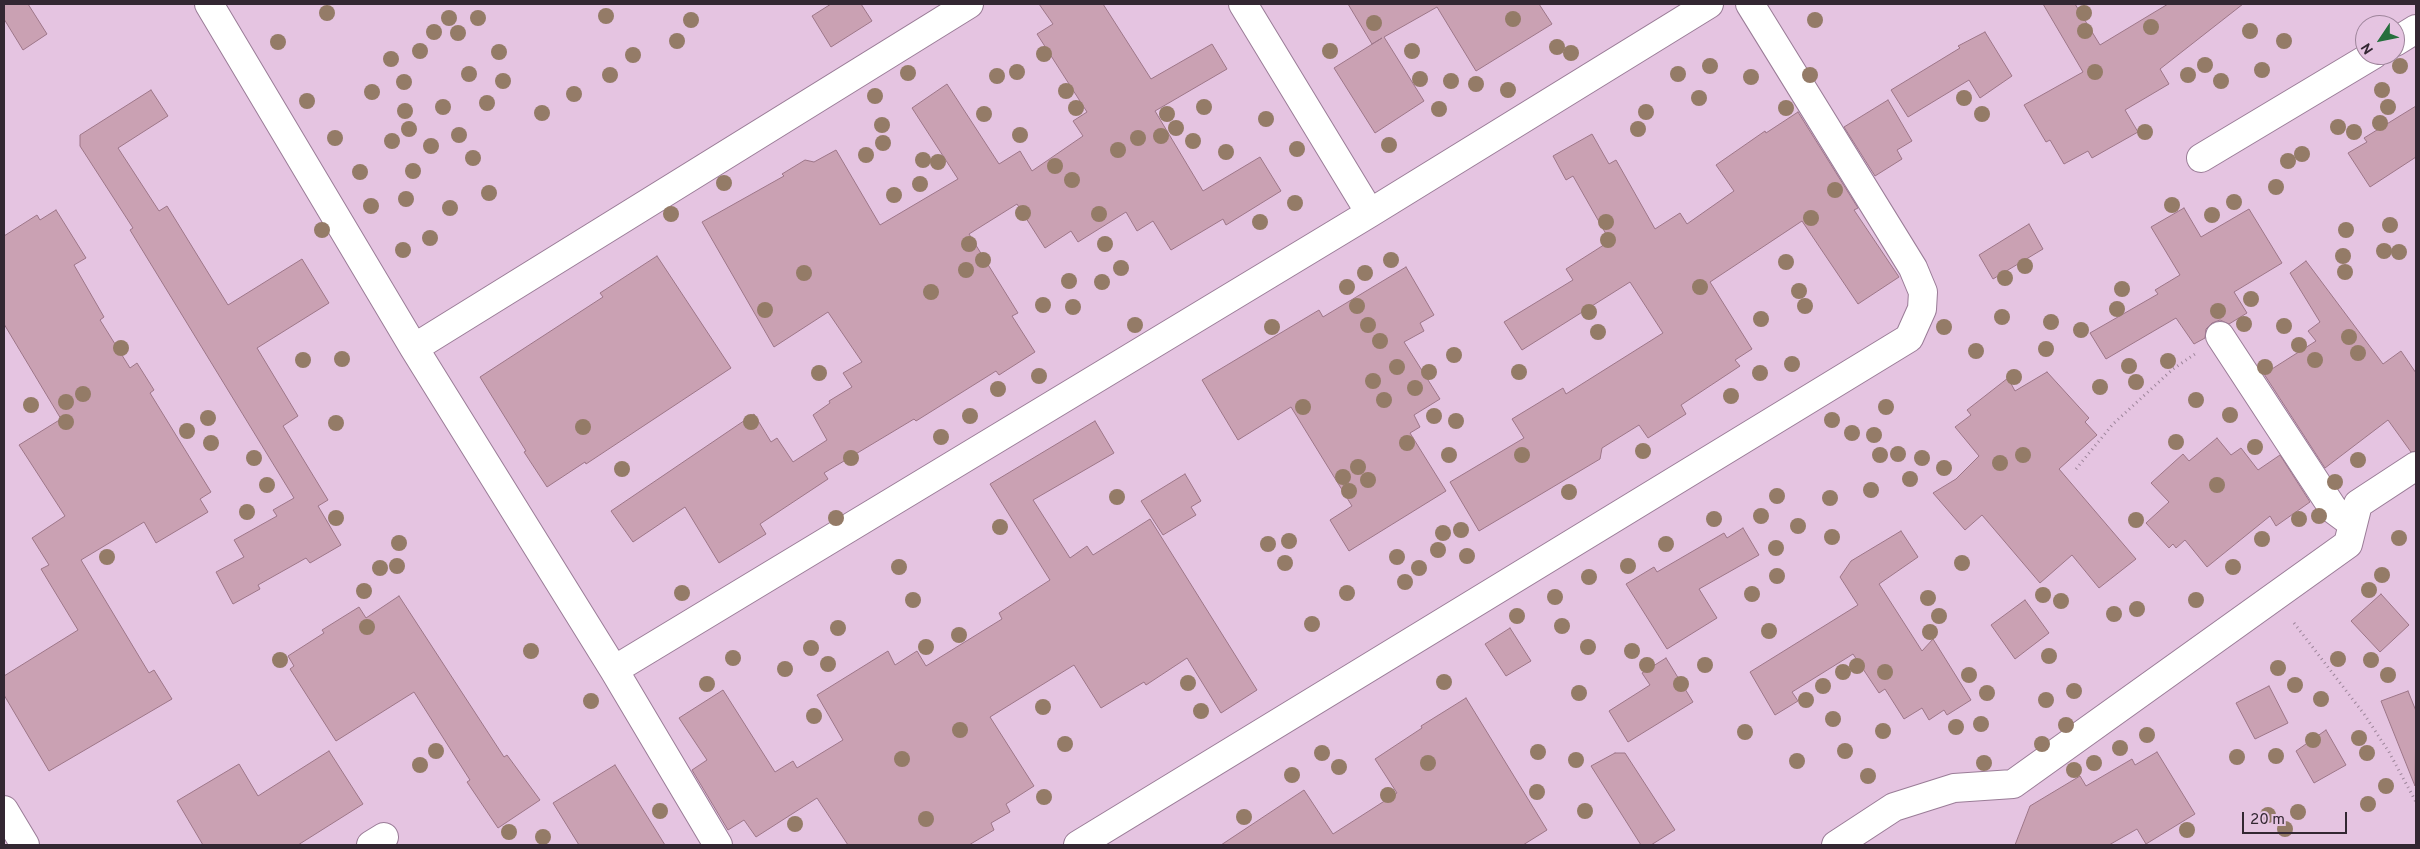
<!DOCTYPE html>
<style>
body{margin:0}
#map{position:relative;width:2420px;height:849px;overflow:hidden;background:#e5c4e1;font-family:Overpass,sans-serif}
canvas{display:block}
.frame{position:absolute;inset:0;border:5px solid #332732;pointer-events:none}
.north{position:absolute;left:2355px;top:15px;width:50px;height:50px;box-sizing:border-box;background:#e5c4e1;border:1px solid #9e859b;border-radius:50%;rotate:236deg;font-size:14px;font-weight:700;line-height:20px;text-align:center;color:#332732}
.north::after{content:'';display:block;margin:auto;width:18px;height:22px;background:#266f3c;clip-path:polygon(50% 0,100% 100%,50% 72%,0 100%)}
.scale{position:absolute;left:2242px;top:812px;width:105px;height:22px;box-sizing:border-box;border:2px solid #332732;border-top:0;padding-left:6px;font-size:15px;line-height:18px;white-space:nowrap;color:#332732;-webkit-text-stroke:4px #e5c4e1;paint-order:stroke}
</style>
<div id="map">
<canvas width="2420" height="849"></canvas>
<div class="frame"></div>
<div class="north">N</div>
<div class="scale">20 m</div>
</div>
<script>
const ctx = document.querySelector('canvas').getContext('2d');
ctx.lineJoin = 'round';
function fillPath(path, color) { ctx.fillStyle = color; ctx.fill(path, 'evenodd'); }
const toPath = rows => new Path2D(rows.map(r => 'M' + r).join(''));
function stroke(path, color, width, dash) { ctx.strokeStyle = color; ctx.lineWidth = width; ctx.lineCap = dash ? 'butt' : 'round'; ctx.setLineDash(dash || []); ctx.stroke(path); }
const building = toPath([
 [4,4,28,4,47,34,23,50,4,19,4,4],
 [831,4,861,4,872,21,831,47,812,16,831,4],
 [1039,4,1103,4,1151,79,1212,44,1227,69,1155,111,1203,191,1260,157,1281,191,1226,225,1223,219,1171,250,1153,221,1137,231,1126,212,1078,242,1071,231,1045,248,1017,204,969,234,1018,313,1012,316,1035,352,999,375,996,371,916,421,914,419,824,473,828,479,760,524,766,534,719,563,685,507,633,542,611,511,754,414,771,442,777,438,793,462,827,440,813,415,830,403,829,401,852,387,843,373,862,362,828,312,774,347,702,222,784,176,782,174,805,160,814,162,836,150,880,225,958,179,912,108,947,84,999,164,1020,151,1032,171,1083,136,1073,121,1087,112,1037,34,1053,24,1039,4],
 [1348,4,1539,4,1552,24,1476,71,1437,7,1384,37,1424,101,1375,133,1334,68,1382,38,1372,44,1348,4],
 [2043,4,2075,4,2100,45,2168,4,2243,4,2160,69,2169,84,2125,110,2138,132,2092,158,2088,151,2064,164,2050,140,2046,142,2024,105,2083,72,2043,4],
 [1985,32,2012,76,1980,98,1969,80,1908,117,1891,90,1960,48,1958,46,1985,32],
 [151,90,168,116,118,148,159,211,167,206,228,305,302,259,329,303,257,348,298,416,283,426,328,500,318,506,341,545,310,563,306,558,258,585,260,589,233,604,216,572,244,557,234,540,277,516,273,510,294,498,130,230,133,228,80,146,80,135,151,90],
 [1888,100,1912,141,1897,150,1902,159,1875,176,1844,127,1888,100],
 [2416,106,2416,157,2370,187,2348,153,2367,142,2364,138,2416,106],
 [1798,112,1858,208,1854,210,1899,277,1858,304,1802,221,1710,282,1752,349,1735,360,1740,366,1681,405,1686,414,1648,438,1639,425,1602,448,1600,459,1479,531,1450,482,1524,438,1512,419,1563,388,1566,394,1663,333,1630,282,1522,350,1504,322,1573,280,1566,269,1610,241,1573,176,1566,180,1553,156,1592,134,1609,164,1616,160,1655,229,1680,213,1687,224,1734,191,1716,165,1765,131,1766,133,1798,112],
 [2184,208,2201,237,2249,209,2282,263,2234,292,2247,313,2229,324,2220,320,2212,323,2206,329,2205,338,2194,344,2176,318,2106,359,2090,333,2158,294,2155,290,2180,275,2151,227,2184,208],
 [56,210,86,258,74,265,104,317,100,320,130,368,137,363,154,390,150,393,211,492,200,499,208,512,156,543,144,522,81,560,149,673,154,670,172,699,49,771,4,695,4,676,78,630,41,569,49,565,32,538,65,516,19,445,61,419,4,324,4,236,37,215,40,220,56,210],
 [2029,224,2043,249,1993,279,1979,255,2029,224],
 [657,256,731,368,586,464,585,462,547,487,524,452,526,451,480,377,603,297,600,293,657,256],
 [2306,261,2383,364,2401,351,2416,373,2416,451,2411,452,2388,420,2325,468,2264,374,2316,341,2308,331,2320,322,2290,273,2306,261],
 [1406,267,1434,315,1420,323,1424,331,1404,342,1440,399,1414,415,1420,427,1410,433,1446,491,1349,551,1330,520,1352,506,1291,407,1238,440,1202,380,1319,310,1323,317,1406,267],
 [2047,372,2089,418,2085,422,2097,435,2059,469,2136,559,2099,588,2072,555,2040,583,1982,515,1965,530,1933,493,1956,479,1979,456,1955,427,1971,415,1967,410,2008,378,2015,391,2047,372],
 [1095,421,1114,453,1033,500,1070,558,1087,546,1093,555,1150,519,1257,690,1221,713,1187,658,1146,685,1144,682,1101,708,1074,665,990,717,1034,786,1006,804,1010,812,991,823,994,830,969,845,848,845,817,798,756,837,744,820,728,830,692,770,707,760,679,718,723,690,775,772,793,761,797,768,843,740,817,695,888,651,895,665,917,651,926,666,1002,619,999,613,1050,580,990,484,1095,421],
 [2217,438,2231,455,2241,448,2258,470,2280,455,2310,502,2276,526,2270,516,2207,567,2185,540,2176,548,2173,544,2169,548,2146,523,2169,502,2151,483,2183,454,2189,461,2217,438],
 [1185,474,1201,501,1191,507,1196,515,1163,535,1141,501,1185,474],
 [1743,528,1759,555,1699,589,1717,618,1667,649,1626,584,1654,567,1657,572,1724,533,1727,538,1743,528],
 [1901,531,1918,557,1879,584,1922,651,1933,639,1971,700,1947,715,1944,710,1929,720,1922,708,1904,719,1885,689,1879,693,1853,654,1792,692,1798,701,1775,715,1750,672,1858,605,1840,577,1851,561,1901,531],
 [2381,594,2409,625,2380,652,2351,621,2381,594],
 [399,596,504,757,507,755,540,800,498,828,467,782,470,780,414,692,336,741,290,669,294,666,288,656,324,633,322,630,359,607,366,618,399,596],
 [2025,600,2049,633,2015,659,1991,625,2025,600],
 [1510,628,1531,661,1506,676,1485,644,1510,628],
 [1666,658,1693,702,1628,742,1609,711,1650,685,1642,673,1666,658],
 [2269,686,2288,723,2255,739,2236,703,2269,686],
 [2408,691,2416,711,2415,786,2381,701,2408,691],
 [1466,698,1547,830,1523,845,1221,845,1304,790,1333,834,1397,793,1375,759,1422,728,1421,726,1466,698],
 [2326,730,2346,765,2314,783,2296,751,2326,730],
 [329,751,363,804,298,845,203,845,177,801,239,764,258,796,329,751],
 [2157,752,2195,814,2146,844,2137,829,2109,845,2015,845,2030,806,2080,776,2086,786,2132,759,2135,765,2157,752],
 [1615,753,1625,753,1675,830,1651,845,1641,845,1591,766,1615,753],
 [615,765,665,845,579,845,553,803,615,765]
]);
const path = toPath([
 [2076,469,2113,424,2173,369,2195,354],
 [2294,623,2364,714,2389,752,2416,802]
]);
const street = toPath([
 [209,4,414,348,614,670,718,845],
 [1243,4,1370,213],
 [2395,42,2416,29],
 [2201,158,2373,55],
 [2220,336,2334,510,2353,524],
 [414,348,969,4],
 [614,670,1370,213,1709,4],
 [4,810,25,845],
 [371,845,384,837],
 [1078,845,1909,338,1922,309,1923,292,1913,268,1750,4],
 [1836,845,1894,807,1954,788,2013,784,2348,544,2358,504,2416,466]
]);
const trees = [
 [327,13],
 [2084,13],
 [606,16],
 [449,18],
 [478,18],
 [1513,19],
 [691,20],
 [1815,20],
 [1374,23],
 [2151,27],
 [2085,31],
 [2250,31],
 [434,32],
 [458,33],
 [677,41],
 [2284,41],
 [278,42],
 [1557,47],
 [420,51],
 [1330,51],
 [1412,51],
 [499,52],
 [1571,53],
 [1044,54],
 [633,55],
 [391,59],
 [2205,65],
 [1710,66],
 [2400,66],
 [2262,70],
 [1017,72],
 [2095,72],
 [908,73],
 [469,74],
 [1678,74],
 [610,75],
 [1810,75],
 [2188,75],
 [997,76],
 [1751,77],
 [1420,79],
 [503,81],
 [1451,81],
 [2221,81],
 [404,82],
 [1476,84],
 [1508,90],
 [2382,90],
 [1066,91],
 [372,92],
 [574,94],
 [875,96],
 [1699,98],
 [1964,98],
 [307,101],
 [487,103],
 [443,107],
 [1204,107],
 [2388,107],
 [1076,108],
 [1786,108],
 [1439,109],
 [405,111],
 [1646,112],
 [542,113],
 [984,114],
 [1167,114],
 [1982,114],
 [1266,119],
 [2380,123],
 [882,125],
 [2338,127],
 [1176,128],
 [409,129],
 [1638,129],
 [2145,132],
 [2354,132],
 [459,135],
 [1020,135],
 [1161,136],
 [335,138],
 [1138,138],
 [392,141],
 [1193,141],
 [883,143],
 [1389,145],
 [431,146],
 [1297,149],
 [1118,150],
 [1226,152],
 [2302,154],
 [866,155],
 [473,158],
 [923,160],
 [2288,161],
 [938,162],
 [1055,166],
 [413,171],
 [360,172],
 [1072,180],
 [724,183],
 [920,184],
 [2276,187],
 [1835,190],
 [489,193],
 [894,195],
 [406,199],
 [2234,202],
 [1295,203],
 [2172,205],
 [371,206],
 [450,208],
 [1023,213],
 [671,214],
 [1099,214],
 [2212,215],
 [1811,218],
 [1260,222],
 [1606,222],
 [2390,225],
 [322,230],
 [2346,230],
 [430,238],
 [1608,240],
 [969,244],
 [1105,244],
 [403,250],
 [2384,251],
 [2399,252],
 [2343,256],
 [983,260],
 [1391,260],
 [1786,262],
 [2025,266],
 [1121,268],
 [966,270],
 [2345,272],
 [804,273],
 [1365,273],
 [2005,278],
 [1069,281],
 [1102,282],
 [1347,287],
 [1700,287],
 [2122,289],
 [1799,291],
 [931,292],
 [2251,299],
 [1043,305],
 [1357,306],
 [1805,306],
 [1073,307],
 [2117,309],
 [765,310],
 [2218,311],
 [1589,312],
 [2002,317],
 [1761,319],
 [2051,322],
 [2244,324],
 [1135,325],
 [1368,325],
 [2284,326],
 [1272,327],
 [1944,327],
 [2081,330],
 [1598,332],
 [2349,337],
 [1380,341],
 [2299,345],
 [121,348],
 [2046,349],
 [1976,351],
 [2358,353],
 [1454,355],
 [342,359],
 [303,360],
 [2315,360],
 [2168,361],
 [1792,364],
 [2129,366],
 [1397,367],
 [2265,367],
 [1429,372],
 [1519,372],
 [819,373],
 [1760,373],
 [1039,376],
 [2014,377],
 [1373,381],
 [2136,382],
 [2100,387],
 [1415,388],
 [998,389],
 [83,394],
 [1731,396],
 [1384,400],
 [2196,400],
 [66,402],
 [31,405],
 [1303,407],
 [1886,407],
 [2230,415],
 [970,416],
 [1434,416],
 [208,418],
 [1832,420],
 [1456,421],
 [66,422],
 [751,422],
 [336,423],
 [583,427],
 [187,431],
 [1852,433],
 [1874,435],
 [941,437],
 [2176,442],
 [211,443],
 [1407,443],
 [2255,447],
 [1643,451],
 [1898,454],
 [1449,455],
 [1522,455],
 [1880,455],
 [2023,455],
 [254,458],
 [851,458],
 [1922,458],
 [2358,460],
 [2000,463],
 [1358,467],
 [1944,468],
 [622,469],
 [1343,477],
 [1910,479],
 [1368,480],
 [2335,482],
 [267,485],
 [2217,485],
 [1871,490],
 [1349,491],
 [1569,492],
 [1777,496],
 [1117,497],
 [1830,498],
 [247,512],
 [1761,516],
 [2319,516],
 [336,518],
 [836,518],
 [1714,519],
 [2299,519],
 [2136,520],
 [1798,526],
 [1000,527],
 [1461,530],
 [1443,533],
 [1832,537],
 [2399,538],
 [2262,539],
 [1289,541],
 [399,543],
 [1268,544],
 [1666,544],
 [1776,548],
 [1438,550],
 [1467,556],
 [107,557],
 [1397,557],
 [1285,563],
 [1962,563],
 [397,566],
 [1628,566],
 [899,567],
 [2233,567],
 [380,568],
 [1419,568],
 [2382,575],
 [1777,576],
 [1589,577],
 [1405,582],
 [2369,590],
 [364,591],
 [682,593],
 [1347,593],
 [1752,594],
 [2043,595],
 [1555,597],
 [1928,598],
 [913,600],
 [2196,600],
 [2061,601],
 [2137,609],
 [2114,614],
 [1517,616],
 [1939,616],
 [1312,624],
 [1562,626],
 [367,627],
 [838,628],
 [1769,631],
 [1930,632],
 [959,635],
 [926,647],
 [1588,647],
 [811,648],
 [531,651],
 [1632,651],
 [2049,656],
 [733,658],
 [2338,659],
 [280,660],
 [2371,660],
 [828,664],
 [1647,665],
 [1705,665],
 [1857,666],
 [2278,668],
 [785,669],
 [1843,672],
 [1885,672],
 [1969,675],
 [2388,675],
 [1444,682],
 [1188,683],
 [707,684],
 [1681,684],
 [2295,685],
 [1823,686],
 [2074,691],
 [1579,693],
 [1987,693],
 [2321,699],
 [1806,700],
 [2046,700],
 [591,701],
 [1043,707],
 [1201,711],
 [814,716],
 [1833,719],
 [1981,724],
 [2066,725],
 [1956,727],
 [960,730],
 [1883,731],
 [1745,732],
 [2147,735],
 [2359,738],
 [2313,740],
 [1065,744],
 [2042,744],
 [2120,748],
 [436,751],
 [1845,751],
 [1538,752],
 [1322,753],
 [2367,753],
 [2276,756],
 [2237,757],
 [902,759],
 [1576,760],
 [1797,761],
 [1428,763],
 [1984,763],
 [2094,763],
 [420,765],
 [1339,767],
 [2074,770],
 [1292,775],
 [1868,776],
 [2386,786],
 [1537,792],
 [1388,795],
 [1044,797],
 [2368,804],
 [660,811],
 [1585,811],
 [2298,812],
 [2268,815],
 [1244,817],
 [926,819],
 [795,824],
 [2285,829],
 [2187,830],
 [509,832],
 [543,837]
];
fillPath(building, '#caa1b3');
stroke(building, '#9d7688', 1);
stroke(street, '#9a7c97', 30);
stroke(path, '#9e869b', 3, [1, 4]);
stroke(street, '#fff', 28);
ctx.fillStyle = '#947b67';
for (const [x, y] of trees) { ctx.beginPath(); ctx.arc(x, y, 8, 0, 2 * Math.PI); ctx.fill(); }
</script>
